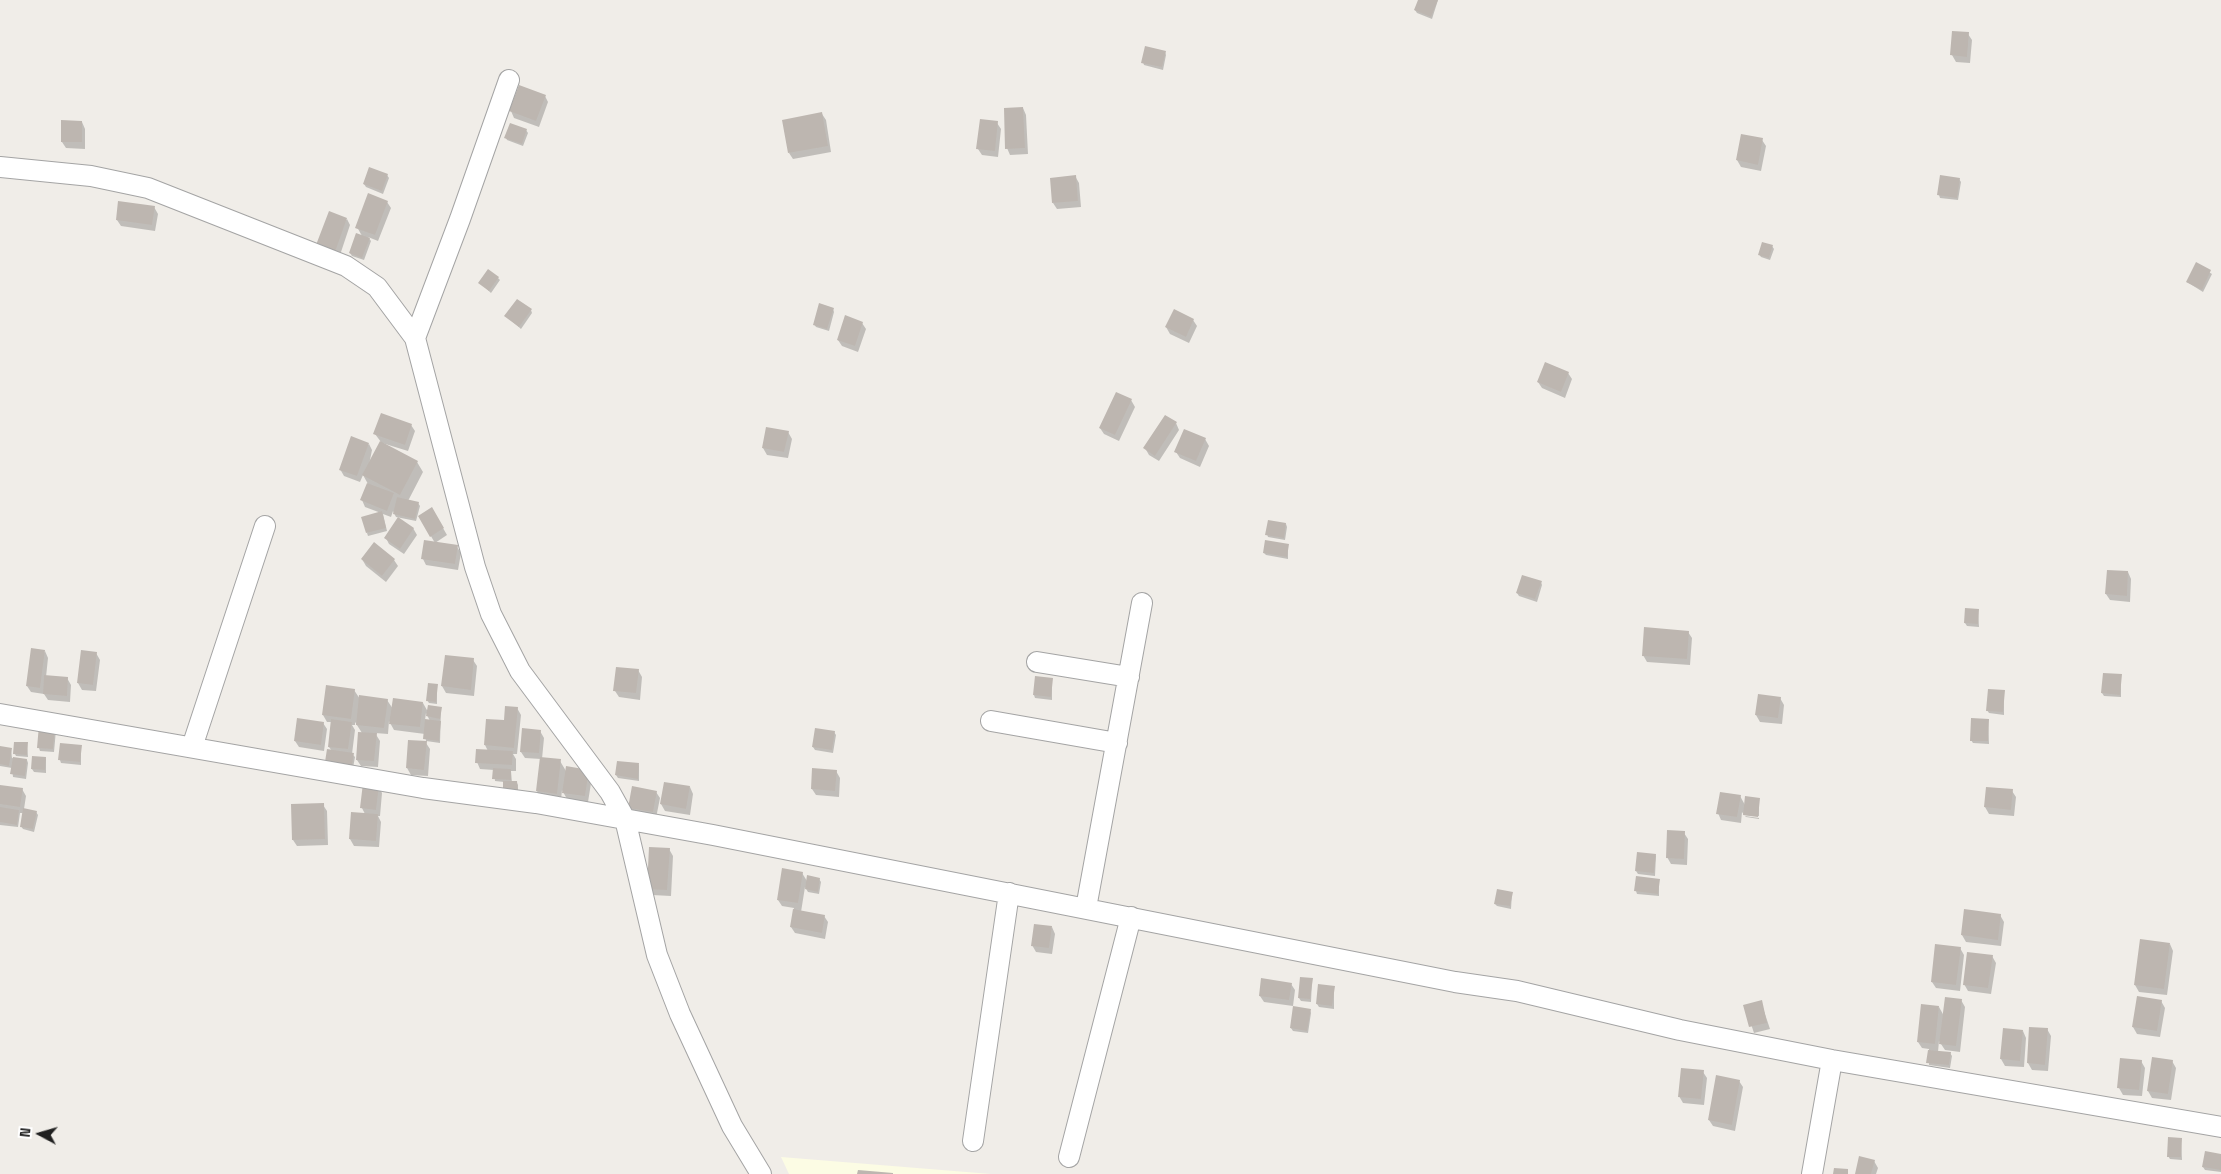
<!DOCTYPE html>
<style>
body{margin:0}
#map{position:relative;width:2221px;height:1174px;overflow:hidden;background:#f0ede8;font-family:"Space Grotesk",sans-serif}
canvas{display:block}
.north{position:absolute;left:15px;top:1109px;width:50px;height:50px;-webkit-text-stroke:4px #fff;paint-order:stroke;rotate:276deg;font-size:14px;font-weight:700;line-height:20px;text-align:center;color:#202020}
.north::after{content:'';display:block;margin:auto;width:18px;height:22px;background:#202020;clip-path:polygon(50% 0,100% 100%,50% 72%,0 100%)}
</style>
<div id="map">
<canvas width="2221" height="1174"></canvas>
<div class="north">N</div>
</div>
<script>
const ctx = document.querySelector('canvas').getContext('2d');
ctx.lineJoin = 'round';
function fillPath(path, color) { ctx.fillStyle = color; ctx.fill(path, 'evenodd'); }
const toPath = rows => new Path2D(rows.map(r => 'M' + r).join(''));
function stroke(path, color, width, dash) { ctx.strokeStyle = color; ctx.lineWidth = width; ctx.lineCap = dash ? 'butt' : 'round'; ctx.setLineDash(dash || []); ctx.stroke(path); }
const education = toPath([
 [781,1157,991,1174,789,1174]
]);
const shadow = toPath([
 [1419,0,1438,0,1432,19,1417,13,1415,10],
 [1968,34,1972,40,1970,63,1956,62,1952,55],
 [1165,52,1166,55,1163,70,1144,65,1143,62],
 [545,96,548,102,539,127,514,118,511,111],
 [1023,108,1026,115,1028,154,1010,155,1007,148],
 [822,114,826,120,831,152,793,159,789,153],
 [82,122,85,129,85,149,66,148,62,142],
 [997,123,1001,129,998,157,982,155,978,149],
 [526,130,528,133,523,146,507,140,506,138],
 [1762,140,1766,146,1761,171,1741,167,1737,160],
 [387,175,389,178,383,194,366,187,364,184],
 [1075,176,1079,183,1081,207,1057,209,1053,203],
 [1959,179,1961,182,1958,200,1940,198,1939,195],
 [387,202,391,208,378,241,368,237,371,241,364,260,352,256,350,253,362,236,357,227],
 [154,207,158,214,155,231,121,226,117,220],
 [347,219,350,225,339,258,321,251],
 [1772,246,1774,249,1770,260,1761,257,1759,254],
 [2196,264,2212,274,2203,292,2187,282],
 [498,278,500,280,491,293,480,283],
 [833,309,834,312,829,331,816,327,814,324],
 [531,310,532,313,521,329,506,316],
 [1193,320,1197,326,1189,343,1170,334,1166,327],
 [862,323,866,329,858,352,842,346,838,340],
 [1568,373,1572,379,1565,398,1542,388,1538,382],
 [1131,400,1135,407,1119,441,1104,434,1100,428],
 [1176,423,1179,430,1159,461,1149,455,1145,448],
 [411,425,415,431,408,451,382,443,417,462,423,472,408,501,418,503,420,506,416,521,396,517,393,511,391,517,383,514,387,531,368,536,367,533,381,513,365,507,362,500,368,484,363,475,360,482,344,476,340,469,369,444,372,450,369,465,381,442,375,434],
 [788,432,792,439,788,458,767,455,763,448],
 [1205,439,1209,446,1200,467,1180,458,1176,452],
 [432,509,447,535,435,543,419,516],
 [1286,524,1287,527,1285,540,1268,537,1267,534],
 [413,528,417,535,404,554,389,544,386,538],
 [1288,545,1288,559,1266,555,1264,553],
 [457,547,461,553,458,570,426,565,423,559],
 [362,559,394,560,398,566,386,582,366,566],
 [2128,572,2131,579,2130,602,2110,600,2106,594],
 [1541,582,1542,585,1537,602,1519,596,1517,593],
 [1978,610,1979,627,1967,626,1965,623],
 [1688,632,1692,638,1690,665,1647,662,1643,655],
 [45,651,48,658,46,677,67,678,71,685,70,702,48,700,44,694,31,692,27,686],
 [96,653,100,660,96,691,82,690,78,683],
 [473,660,477,666,474,696,446,693,442,686],
 [638,670,642,677,640,700,619,697,615,691],
 [2121,675,2121,697,2104,696,2102,693],
 [1052,679,1052,700,1035,698,1034,695],
 [437,685,437,704,429,703,427,700],
 [354,690,360,699,387,700,393,709,423,703,428,712,441,708,440,743,426,741,425,734,394,730,389,721,388,734,375,733,380,741,378,767,361,766,357,760,362,733,355,722,355,725,352,725,355,730,352,754,355,757,353,768,328,765,332,751,329,747,332,722,327,722,323,715],
 [426,713,430,721,425,720],
 [2004,692,2004,715,1989,713,1987,710],
 [1780,698,1784,705,1782,724,1760,722,1756,715],
 [517,708,521,715,517,754,513,754,516,759,516,771,511,771,512,783,517,783,518,785,518,795,504,782,495,781,494,770,480,769,477,762,488,751,485,745],
 [1988,720,1989,744,1973,743,1971,740],
 [323,723,327,729,324,751,299,747,295,741],
 [56,730,54,752,40,751,39,748],
 [540,731,544,738,542,759,560,761,566,771,592,777,588,802,567,799,562,790,561,800,541,798,537,791,541,759,525,758,521,752],
 [834,732,836,735,833,753,815,750,813,747],
 [426,743,430,749,428,776,411,775,407,768],
 [27,744,28,757,16,756,15,754],
 [81,746,81,765,61,763,60,760],
 [0,747,11,749,12,758,27,760,28,763,26,779,13,777,12,768,0,766],
 [46,758,46,773,34,772,32,769],
 [639,765,639,781,618,778,616,775],
 [836,771,840,778,839,797,816,795,812,789],
 [378,786,382,793,380,816,378,816,381,822,379,847,354,846,350,839,365,814,362,808],
 [690,787,693,794,690,815,665,811,661,804],
 [22,789,26,796,24,809,36,812,38,815,34,832,23,829,21,826,23,813,20,813,18,827,0,825,0,792],
 [2012,791,2016,797,2014,816,1989,814,1985,807],
 [656,792,660,798,656,818,634,814,630,808],
 [1740,796,1745,805,1759,799,1759,816,1744,815,1742,812,1741,823,1721,820,1718,813],
 [323,805,327,811,328,845,297,846,293,840],
 [1745,816,1759,818,1759,819,1746,817],
 [1684,833,1688,839,1687,865,1671,864,1667,857],
 [669,849,673,856,671,896,652,895,648,889],
 [1656,855,1655,876,1638,874,1636,871],
 [802,873,807,881,819,879,821,882,819,894,808,892,805,887,801,912,824,916,828,922,825,939,795,933,791,927,794,908,782,906,778,900],
 [1659,880,1659,896,1637,894,1636,891],
 [1512,893,1511,909,1497,906,1495,904],
 [2000,915,2004,922,2001,946,1966,942,1962,935],
 [1052,927,1055,934,1052,954,1036,952,1032,945],
 [2170,944,2173,951,2167,995,2139,992,2135,985],
 [1960,948,1964,955,1960,991,1936,988,1932,982],
 [1992,956,1996,963,1991,994,1968,991,1964,984],
 [1312,980,1311,1002,1301,1001,1299,998],
 [1291,984,1295,990,1293,1006,1264,1002,1260,996],
 [1334,987,1334,1009,1319,1007,1317,1004],
 [1961,1000,1965,1007,1960,1052,1945,1050,1939,1041,1938,1052,1950,1053,1952,1056,1950,1068,1929,1065,1929,1049,1922,1048,1918,1042,1939,1007,1944,1016],
 [2161,1001,2165,1008,2160,1037,2137,1034,2133,1027],
 [1761,1002,1770,1029,1754,1033,1745,1006],
 [1310,1010,1311,1013,1308,1033,1293,1031,1291,1028],
 [2047,1029,2051,1036,2048,1071,2032,1070,2028,1063],
 [2023,1031,2026,1038,2024,1067,2005,1066,2001,1059],
 [2141,1061,2145,1068,2142,1096,2123,1095,2119,1088],
 [2172,1061,2176,1068,2171,1100,2152,1098,2148,1091],
 [1703,1072,1707,1078,1704,1105,1683,1103,1679,1096],
 [1739,1081,1743,1087,1735,1131,1713,1126,1709,1120],
 [2181,1139,2182,1160,2170,1159,2168,1156],
 [2221,1155,2221,1172,2205,1170,2203,1167],
 [1874,1161,1878,1168,1876,1174,1856,1174]
]);
const building = toPath([
 [1418,0,1438,0,1431,17,1414,10],
 [1952,31,1969,32,1967,57,1950,55],
 [1145,46,1166,51,1162,67,1141,63],
 [519,85,546,95,536,121,509,111],
 [1023,107,1025,148,1005,149,1004,108],
 [822,112,828,146,788,153,782,120],
 [980,119,998,121,995,151,976,149],
 [61,120,82,121,82,142,61,142],
 [510,123,527,129,522,144,504,138],
 [1741,134,1763,138,1758,165,1736,160],
 [369,167,388,174,382,191,363,184],
 [1076,175,1078,201,1052,203,1050,178],
 [1940,175,1960,178,1957,198,1937,195],
 [368,193,388,201,375,235,355,228],
 [118,201,155,206,152,225,116,220],
 [329,211,347,218,335,252,316,245],
 [356,233,370,238,362,258,349,253],
 [1762,242,1773,245,1769,258,1758,255],
 [2196,262,2211,270,2202,290,2186,282],
 [488,269,499,277,489,291,478,283],
 [517,299,532,309,519,327,504,316],
 [819,303,834,308,827,329,813,325],
 [1174,309,1194,319,1186,337,1165,327],
 [845,315,863,322,855,346,837,340],
 [1545,362,1569,372,1561,392,1537,382],
 [1116,392,1132,399,1115,435,1099,428],
 [381,413,412,424,405,445,373,434],
 [1165,415,1177,422,1155,456,1143,448],
 [766,427,789,431,784,452,762,448],
 [1184,429,1206,438,1196,461,1174,452],
 [351,436,369,443,357,476,339,470],
 [380,441,418,461,400,495,362,475],
 [367,483,394,493,387,511,360,500],
 [397,497,419,502,415,519,393,514],
 [432,507,444,528,430,537,418,516],
 [382,511,386,528,366,533,361,517],
 [398,517,414,528,400,549,384,538],
 [1268,520,1286,523,1284,538,1265,535],
 [424,540,458,545,455,564,421,559],
 [1265,540,1289,544,1287,557,1263,553],
 [374,542,395,559,382,576,361,559],
 [2107,570,2128,571,2127,596,2105,594],
 [1522,575,1542,581,1535,599,1516,593],
 [1965,608,1979,609,1978,624,1964,623],
 [1644,627,1689,631,1687,659,1642,656],
 [31,648,45,650,40,688,26,686],
 [81,650,97,652,93,685,77,683],
 [445,655,474,658,471,690,441,686],
 [616,667,639,669,636,693,613,691],
 [2103,673,2122,674,2120,695,2101,693],
 [44,675,68,677,67,696,43,694],
 [1035,676,1053,678,1051,697,1033,695],
 [428,683,438,684,436,702,426,701],
 [326,685,355,689,351,719,322,715],
 [1988,689,2005,690,2003,712,1986,711],
 [1758,694,1781,697,1778,718,1755,715],
 [359,695,388,699,384,728,356,725],
 [393,698,423,702,420,727,389,724],
 [428,705,442,707,440,719,426,716],
 [505,706,518,707,514,748,484,745,486,719,504,720],
 [297,718,324,722,321,745,294,741],
 [1971,718,1989,719,1988,741,1970,741],
 [331,719,352,722,348,749,328,747],
 [425,719,441,721,439,741,423,739],
 [39,725,55,726,53,749,37,748],
 [522,728,541,730,539,753,520,752],
 [815,728,835,731,832,750,812,747],
 [358,732,377,733,374,761,356,760],
 [408,740,427,741,424,770,406,768],
 [14,742,28,742,27,755,13,754],
 [60,743,82,745,80,762,58,760],
 [0,746,12,748,9,766,0,764],
 [327,749,354,753,352,765,325,762],
 [476,749,513,751,512,765,475,763],
 [32,756,46,757,45,770,31,769],
 [13,757,27,759,25,776,10,774],
 [540,757,561,759,557,794,536,791],
 [617,761,639,763,638,779,615,775],
 [566,766,589,770,585,796,562,793],
 [493,768,511,769,511,780,492,779],
 [812,768,837,770,835,791,811,789],
 [503,781,517,781,518,792,503,792],
 [664,782,690,786,686,809,660,804],
 [363,783,379,785,376,810,360,808],
 [0,785,23,788,20,807,0,804],
 [632,786,657,791,653,812,628,808],
 [1986,787,2013,789,2011,810,1984,807],
 [1720,792,1741,795,1737,817,1716,814],
 [1745,796,1760,798,1758,817,1743,815],
 [324,803,325,839,292,840,291,804],
 [0,807,19,810,17,825,0,822],
 [23,808,37,811,33,829,20,827],
 [351,812,378,814,376,841,349,839],
 [1667,830,1685,831,1684,859,1666,858],
 [649,847,670,848,667,890,647,889],
 [1637,852,1656,854,1654,873,1635,871],
 [782,868,803,872,798,903,777,900],
 [807,875,820,878,818,892,805,889],
 [1636,876,1660,879,1658,894,1634,891],
 [1497,889,1513,892,1510,906,1494,904],
 [793,909,825,915,822,933,790,927],
 [1964,909,2001,914,1998,940,1961,935],
 [1034,924,1052,926,1049,948,1031,946],
 [2140,939,2170,943,2164,989,2134,985],
 [1935,944,1961,947,1956,985,1931,982],
 [1967,952,1993,955,1988,988,1963,985],
 [1300,977,1313,978,1310,999,1298,998],
 [1261,978,1292,983,1289,1000,1259,996],
 [1318,984,1335,986,1332,1006,1316,1004],
 [2137,996,2162,1000,2157,1031,2132,1027],
 [1945,997,1962,999,1956,1046,1939,1044],
 [1762,1000,1767,1023,1749,1027,1743,1005],
 [1921,1004,1939,1006,1935,1044,1917,1042],
 [1293,1006,1311,1009,1307,1031,1290,1028],
 [2029,1027,2048,1028,2045,1065,2027,1063],
 [2003,1028,2023,1030,2020,1061,2000,1059],
 [1928,1050,1951,1052,1949,1065,1926,1063],
 [2152,1057,2173,1060,2168,1094,2147,1091],
 [2120,1058,2142,1060,2139,1090,2117,1088],
 [1681,1068,1704,1070,1701,1099,1678,1097],
 [1716,1075,1740,1080,1732,1125,1708,1120],
 [2168,1137,2182,1138,2181,1157,2167,1157],
 [2205,1151,2221,1154,2221,1170,2202,1167],
 [1859,1156,1875,1160,1871,1174,1855,1174],
 [1834,1168,1848,1169,1848,1174,1833,1174],
 [858,1170,893,1173,893,1174,857,1174]
]);
const minor = toPath([
 [0,167,91,176,148,188,346,266,377,287,415,338,475,567,491,614,520,671,610,792,625,819,657,955,680,1014,732,1126,761,1174],
 [415,338,460,219,509,80],
 [1037,662,1129,677],
 [0,714,423,788,536,803,713,835,1455,982,1517,991,1680,1030,1832,1060,2221,1127],
 [991,721,1117,743],
 [192,747,265,526],
 [1086,908,1142,603],
 [973,1141,1009,893],
 [1069,1157,1131,917],
 [1812,1174,1832,1060]
]);
fillPath(education, '#fcfce4');
fillPath(shadow, '#0003');
fillPath(building, '#bdb6b0');
stroke(minor, '#a4a4a4', 22);
stroke(minor, '#fff', 20);
</script>
